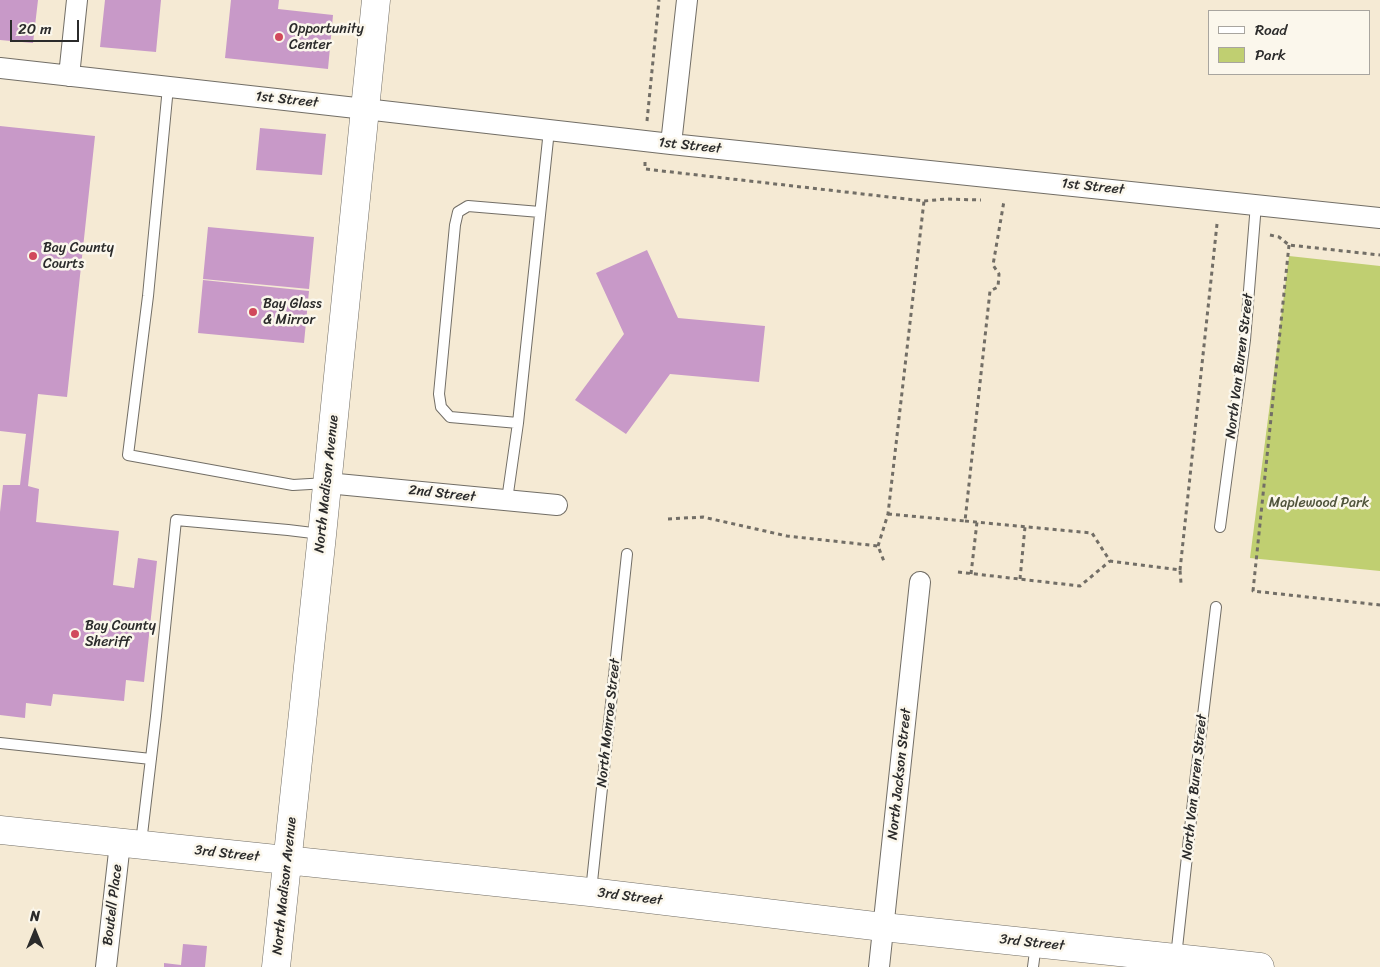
<!DOCTYPE html>
<style>
body{margin:0}
#map{position:relative;width:1380px;height:967px;overflow:hidden;background:#f5ead4;font-family:Sriracha,sans-serif}
canvas{display:block}
.legend{position:absolute;left:1208px;top:10px;width:162px;height:65px;box-sizing:border-box;background:#fbf7ec;border:1px solid #a8a59f;margin:0;padding:6px 9px;list-style:none;font-size:15px;color:#2b2b2b}
.legend li{display:flex;align-items:center;gap:10px;height:25px}
.legend b{width:25px;border:1px solid #a8a59f}
.north{position:absolute;left:10px;top:907px;width:50px;height:50px;-webkit-text-stroke:4px #fbf7ec;paint-order:stroke;rotate:0deg;font-size:14px;font-weight:700;line-height:20px;text-align:center;color:#2b2b2b}
.north::after{content:'';display:block;margin:auto;width:18px;height:22px;background:#2b2b2b;clip-path:polygon(50% 0,100% 100%,50% 72%,0 100%)}
.scale{position:absolute;left:10px;top:20px;width:69px;height:22px;box-sizing:border-box;border:2px solid #2b2b2b;border-top:0;padding-left:6px;font-size:15px;line-height:18px;white-space:nowrap;color:#2b2b2b;-webkit-text-stroke:4px #fbf7ec;paint-order:stroke}
</style>
<div id="map">
<canvas width="1380" height="967"></canvas>
<ul class="legend">
<li><b style="height:6px;background:#fff"></b>Road</li>
<li><b style="height:14px;background:#c0cf71"></b>Park</li>
</ul>
<div class="north">N</div>
<div class="scale">20 m</div>
</div>
<script>
const ctx = document.querySelector('canvas').getContext('2d');
ctx.lineJoin = 'round';
function fillPath(path, color) { ctx.fillStyle = color; ctx.fill(path, 'evenodd'); }
const toPath = rows => new Path2D(rows.map(r => 'M' + r).join(''));
function stroke(path, color, width, dash) { ctx.strokeStyle = color; ctx.lineWidth = width; ctx.lineCap = dash ? 'butt' : 'round'; ctx.setLineDash(dash || []); ctx.stroke(path); }
function write(font, color, halo, rows, align = 'center') {
  ctx.font = font + ' Sriracha,sans-serif'; ctx.lineWidth = 5; ctx.setLineDash([]); ctx.textBaseline = 'middle'; ctx.strokeStyle = halo; ctx.fillStyle = color; for (const [text, x, y, turn = 0] of rows) {
    ctx.save(); ctx.translate(x, y); ctx.rotate((+turn || 0) * Math.PI / 180); ctx.textAlign = isNaN(turn) ? turn : align; if (halo) ctx.strokeText(text, 0, 0); ctx.fillText(text, 0, 0); ctx.restore();
  }
}
const green = toPath([
 [1289,256,1380,266,1380,571,1250,558]
]);
const building = toPath([
 [0,0,38,0,33,43,0,40],
 [105,0,161,0,156,52,100,47],
 [231,0,279,0,278,9,333,15,328,69,225,58],
 [0,126,95,136,67,397,38,394,28,486,39,489,36,522,119,531,113,585,134,588,138,558,157,561,144,682,126,680,124,701,53,694,51,706,26,703,25,718,0,715,0,512,3,485,20,485,26,434,0,431],
 [260,128,326,134,322,175,256,170],
 [208,227,314,237,309,289,203,279],
 [647,250,678,318,765,326,759,382,670,374,626,434,575,400,624,334,596,273],
 [203,280,309,291,304,343,198,333],
 [183,944,207,946,205,967,164,967,164,963,181,965]
]);
const path = toPath([
 [647,121,659,0],
 [645,162,645,169,924,201,946,199,981,200],
 [1270,235,1279,237,1289,245,1380,255],
 [1289,245,1253,591,1380,605],
 [888,514,965,521,990,291,998,287,999,274,993,265,1004,201],
 [668,519,703,517,787,536,878,546,885,564],
 [965,521,1092,533,1110,561,1180,570,1181,583],
 [878,546,888,514,924,201],
 [1180,570,1217,224],
 [958,572,1080,586,1110,561],
 [971,574,977,522],
 [1020,579,1025,527]
]);
const lane = toPath([
 [168,87,148,296,128,455,293,485,327,483],
 [518,423,450,417,441,407,439,394,455,225,458,212,468,206,540,212],
 [507,500,518,423,549,130],
 [1220,527,1245,340,1256,204],
 [0,743,151,759],
 [141,843,156,716,176,520,288,530,321,534],
 [591,891,627,554],
 [1176,957,1196,774,1216,607],
 [1033,967,1036,944]
]);
const street = toPath([
 [0,68,365,109,671,144,1380,218],
 [69,76,77,0],
 [671,144,687,0],
 [327,483,557,505],
 [106,967,120,843],
 [879,967,920,582]
]);
const secondary = toPath([
 [0,830,590,892,883,927,1260,967],
 [276,967,322,535,376,0]
]);
const markers = [
 [279,37,5,"#d1495b"],
 [33,256,5,"#d1495b"],
 [253,312,5,"#d1495b"],
 [75,634,5,"#d1495b"]
];
const poiNames = [
 ["Opportunity",289,29],
 ["Center",289,45],
 ["Bay County",43,248],
 ["Courts",43,264],
 ["Bay Glass",263,304],
 ["& Mirror",263,320],
 ["Bay County",85,626],
 ["Sheriff",85,642]
];
const streetNames = [
 ["1st Street",287,100,6],
 ["1st Street",690,146,6],
 ["1st Street",1093,187,6],
 ["North Van Buren Street",1240,366,-83],
 ["North Madison Avenue",327,484,-84],
 ["2nd Street",442,494,6],
 ["North Monroe Street",609,723,-84],
 ["North Jackson Street",900,774,-84],
 ["North Van Buren Street",1195,787,-84],
 ["3rd Street",227,854,6],
 ["North Madison Avenue",285,886,-84],
 ["3rd Street",630,897,7],
 ["Boutell Place",113,905,-83],
 ["3rd Street",1032,943,6]
];
const parkNames = [
 ["Maplewood Park",1319,503]
];
fillPath(green, '#c0cf71');
fillPath(building, '#c899c8');
stroke(lane, '#726e66', 12);
stroke(street, '#726e66', 22);
stroke(secondary, '#726e66', 29);
stroke(path, '#726e66', 3, [4, 4]);
stroke(lane, '#fff', 10);
stroke(street, '#fff', 20);
stroke(secondary, '#fff', 28);
for (const [x, y, r, color] of markers) { const dot = new Path2D(); dot.arc(x, y, r, 0, 2 * Math.PI); ctx.fillStyle = color; ctx.fill(dot); stroke(dot, '#fbf7ec', 2); }
write('14px', '#2b2b2b', '#fbf7ec', poiNames, 'left');
write('14px', '#2b2b2b', '#fbf7ec', streetNames);
write('14px', '#50543c', '#fbf7ec', parkNames);
</script>
